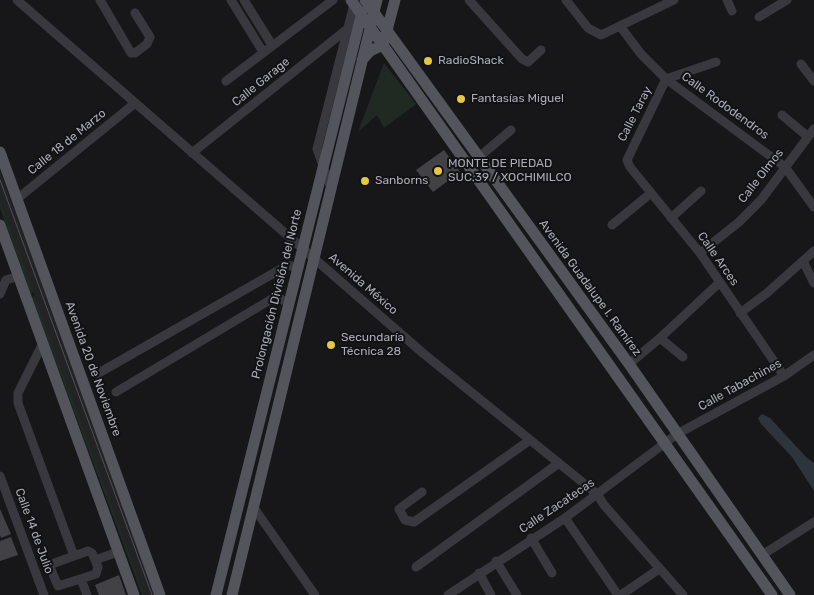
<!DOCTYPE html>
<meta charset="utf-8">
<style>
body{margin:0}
canvas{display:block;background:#171719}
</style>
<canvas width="814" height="595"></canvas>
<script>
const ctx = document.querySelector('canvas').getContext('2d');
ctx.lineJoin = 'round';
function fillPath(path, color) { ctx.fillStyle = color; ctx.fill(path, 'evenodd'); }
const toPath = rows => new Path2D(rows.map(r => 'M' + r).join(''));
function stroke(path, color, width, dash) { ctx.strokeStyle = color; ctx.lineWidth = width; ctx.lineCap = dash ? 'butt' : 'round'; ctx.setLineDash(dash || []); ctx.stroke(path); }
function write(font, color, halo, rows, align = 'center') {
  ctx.font = font + ' Rubik,sans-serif'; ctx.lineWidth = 4; ctx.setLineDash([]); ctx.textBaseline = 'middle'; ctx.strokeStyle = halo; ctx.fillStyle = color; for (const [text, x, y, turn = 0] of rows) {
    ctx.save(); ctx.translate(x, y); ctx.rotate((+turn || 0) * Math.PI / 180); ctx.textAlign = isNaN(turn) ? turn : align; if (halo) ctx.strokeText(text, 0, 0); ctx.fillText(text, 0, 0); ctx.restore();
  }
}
const built = toPath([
 [0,172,17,216,155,595,145,595,83,428,0,200]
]);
const green = toPath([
 [384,63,416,104,384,128,377,115,358,132],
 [0,200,34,292,31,293,33,297,35,296,145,595,142,595,49,344,0,208]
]);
const water = toPath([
 [762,414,770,418,806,457,814,463,814,491,792,457,761,424,758,418]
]);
const building = toPath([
 [444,150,460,172,433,192,416,170],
 [0,509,11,534,1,538,0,535],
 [11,537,18,555,0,561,0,541],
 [119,575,126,595,99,595,95,585]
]);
const minor = toPath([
 [17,0,424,354,597,494,604,505,683,595],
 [100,0,131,53,135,53,147,44,150,37,135,13],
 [231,0,263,52],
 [244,0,272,45],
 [469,0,522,59,528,62,541,50],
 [566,0,588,28,601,35,674,0],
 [727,0,732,11],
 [759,17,787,0],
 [620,26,641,54,666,79,785,167,814,207],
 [716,62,666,79,627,160,630,167,700,253,784,376],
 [801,64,814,81],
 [226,81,333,0],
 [782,115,807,136],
 [192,153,346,30],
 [479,157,511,130],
 [330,185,317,149,354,4],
 [17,199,134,104],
 [671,218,701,191],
 [612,225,651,193],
 [700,253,739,222,761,200,814,129],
 [803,261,814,283],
 [0,294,6,280,19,276],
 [740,313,767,293,814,251],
 [660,338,683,357],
 [43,343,18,393,18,403,74,556,88,551,92,553,98,567,96,574,58,586,49,565,74,556],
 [629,364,660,338,719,283],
 [97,374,288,265,297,268],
 [116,392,275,297,288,302],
 [0,476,44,595],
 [422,492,399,509,405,520,414,522,530,440],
 [254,508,315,595],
 [565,518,618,595],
 [531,538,552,573],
 [762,555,814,522],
 [95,560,118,552],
 [496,561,517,595],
 [416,567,559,463],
 [479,573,491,595],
 [81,579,87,595],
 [448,595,565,518,677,434,784,376,814,355],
 [621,595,659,569]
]);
const major = toPath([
 [351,0,772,595],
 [365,0,629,364,790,595],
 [362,60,370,51,383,45,395,0],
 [0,152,160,595],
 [0,225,134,595],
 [216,595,362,12],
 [232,595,377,0]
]);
const tram = toPath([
 [0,180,152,595]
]);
const markers = [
 [428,61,5,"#e5c743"],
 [461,99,5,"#e5c743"],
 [438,171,5,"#e5c743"],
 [365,181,5,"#e5c743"],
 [331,345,5,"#e5c743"]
];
const poiNames = [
 ["RadioShack",438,61],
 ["Fantasías Miguel",471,99],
 ["MONTE DE PIEDAD",448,164],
 ["SUC.39 / XOCHIMILCO",448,178],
 ["Sanborns",375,181],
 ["Secundaría",341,338],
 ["Técnica 28",341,352]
];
const streetNames = [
 ["Calle Garage",261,82,-39],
 ["Calle Rododendros",725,106,36],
 ["Calle Taray",635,114,-63],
 ["Calle 18 de Marzo",67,142,-39],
 ["Calle Olmos",761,176,-52],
 ["Calle Arces",718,259,55],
 ["Avenida México",363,284,41],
 ["Avenida Guadalupe I. Ramírez",590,288,54],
 ["Prolongación División del Norte",277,294,-76],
 ["Avenida 20 de Noviembre",93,369,70],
 ["Calle Tabachines",740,385,-29],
 ["Calle Zacatecas",557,506,-34],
 ["Calle 14 de Julio",34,531,70]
];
fillPath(built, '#232326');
fillPath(green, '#212923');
fillPath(water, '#2e343c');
fillPath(building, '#414146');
stroke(minor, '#38383e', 9);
stroke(major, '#54555c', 11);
stroke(tram, '#4f5056', 1);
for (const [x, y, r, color] of markers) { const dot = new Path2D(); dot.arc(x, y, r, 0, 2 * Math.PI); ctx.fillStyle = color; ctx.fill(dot); stroke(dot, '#121214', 2); }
write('12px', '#aaacb8', '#121214', poiNames, 'left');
write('12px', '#aaacb8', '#121214', streetNames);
</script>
